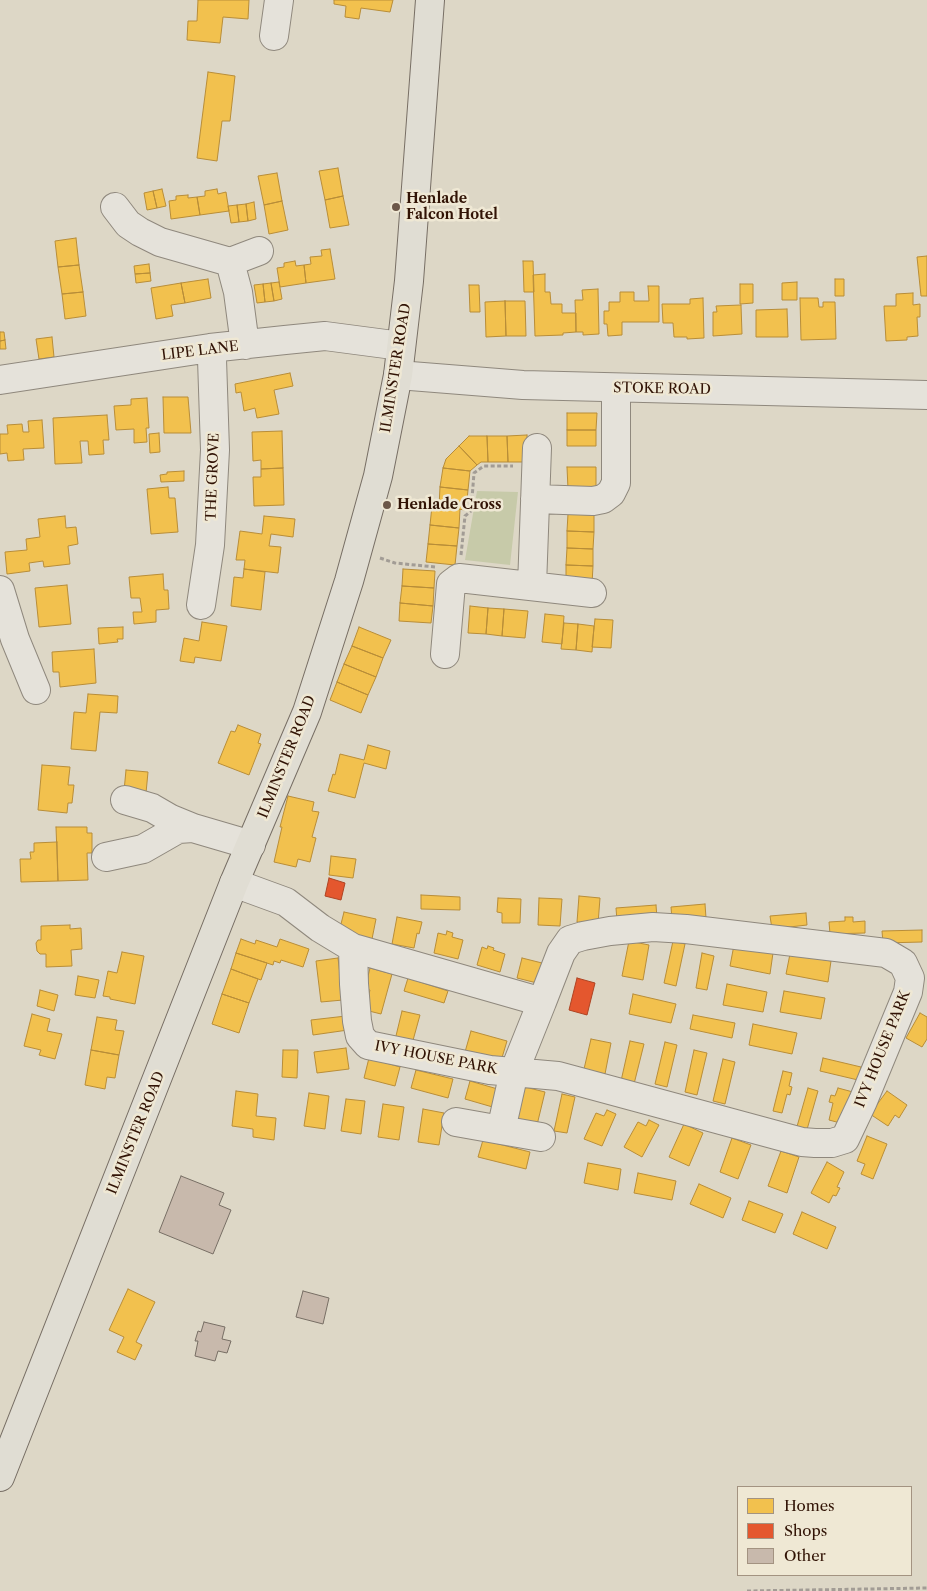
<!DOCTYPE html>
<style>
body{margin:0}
#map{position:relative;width:927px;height:1591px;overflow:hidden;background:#ddd7c6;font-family:"Libre Caslon Text",serif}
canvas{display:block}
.legend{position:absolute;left:737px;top:1486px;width:175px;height:90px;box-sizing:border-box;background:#efe8d4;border:1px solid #a39381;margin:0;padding:6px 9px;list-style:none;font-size:15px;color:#311305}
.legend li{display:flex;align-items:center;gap:10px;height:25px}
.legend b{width:25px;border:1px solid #a39381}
</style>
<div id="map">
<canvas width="927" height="1591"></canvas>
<ul class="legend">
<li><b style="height:14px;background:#f2c14e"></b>Homes</li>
<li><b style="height:14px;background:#e4572e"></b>Shops</li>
<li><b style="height:14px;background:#c8b9ac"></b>Other</li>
</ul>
</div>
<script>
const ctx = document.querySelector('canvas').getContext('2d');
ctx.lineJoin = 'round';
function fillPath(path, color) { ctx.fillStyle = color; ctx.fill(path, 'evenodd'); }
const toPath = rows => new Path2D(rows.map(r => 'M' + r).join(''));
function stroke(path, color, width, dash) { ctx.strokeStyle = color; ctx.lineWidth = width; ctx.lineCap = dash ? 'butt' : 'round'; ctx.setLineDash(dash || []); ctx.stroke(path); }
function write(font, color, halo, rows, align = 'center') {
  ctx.font = font + ' "Libre Caslon Text",serif'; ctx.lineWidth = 5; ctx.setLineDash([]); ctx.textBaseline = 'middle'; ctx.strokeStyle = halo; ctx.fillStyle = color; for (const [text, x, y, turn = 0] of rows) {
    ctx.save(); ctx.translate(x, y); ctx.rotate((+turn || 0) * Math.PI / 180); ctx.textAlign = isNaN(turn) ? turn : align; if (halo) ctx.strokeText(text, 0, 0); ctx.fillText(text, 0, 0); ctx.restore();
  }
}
const green = toPath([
 [477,491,518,492,510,565,465,560]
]);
const homes = toPath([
 [198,0,249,0,248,19,223,17,220,43,187,40,188,21,197,21,198,0],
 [334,0,393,0,390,12,361,8,359,19,345,17,346,6,334,4,334,0],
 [208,72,235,76,230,121,222,121,217,161,197,158,208,72],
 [338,168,343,196,325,200,319,171,338,168],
 [277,173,282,201,264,205,258,176,277,173],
 [162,189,166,206,157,208,153,191,162,189],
 [217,189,218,194,226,192,229,211,200,215,197,197,205,196,205,191,217,189],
 [153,191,157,208,147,210,144,193,153,191],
 [188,195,188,198,197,197,200,215,171,219,169,201,176,200,176,196,188,195],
 [343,196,349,225,330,228,325,200,343,196],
 [282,201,288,230,269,234,264,205,282,201],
 [254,202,256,219,248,221,246,204,254,202],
 [246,204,248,221,239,222,237,205,246,204],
 [237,205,239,222,231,223,228,206,237,205],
 [76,238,79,265,58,267,55,241,76,238],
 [330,249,335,279,306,283,304,265,311,264,310,257,322,256,321,250,330,249],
 [927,256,927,296,921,296,917,257,927,256],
 [295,261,296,266,304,265,306,283,280,287,277,268,284,267,284,263,295,261],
 [523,261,533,261,534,292,524,292,523,261],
 [149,264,150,273,135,274,134,266,149,264],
 [79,265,83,292,62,294,58,267,79,265],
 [150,273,151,281,136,283,135,274,150,273],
 [545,274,545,292,550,292,551,304,562,304,562,313,576,313,576,332,563,333,563,335,535,336,533,275,545,274],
 [208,279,211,298,185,303,181,283,208,279],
 [835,279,844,279,844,296,835,296,835,279],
 [279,282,282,299,274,301,271,283,279,282],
 [797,282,797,300,782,300,782,283,797,282],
 [181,283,185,303,171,305,173,316,156,319,151,288,181,283],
 [271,283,274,301,265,302,263,284,271,283],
 [263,284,265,302,257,303,254,285,263,284],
 [740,284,753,284,753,303,740,304,740,284],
 [469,285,479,285,480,312,470,312,469,285],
 [648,286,659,286,659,322,622,322,622,335,608,336,607,324,604,324,604,311,609,311,609,302,620,302,620,292,634,292,634,301,649,301,648,286],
 [598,289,599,334,583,335,583,332,576,332,575,300,583,300,582,290,598,289],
 [83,292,86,316,65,319,62,294,83,292],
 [913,293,913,305,920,304,920,317,917,317,918,336,907,337,907,340,886,341,884,306,896,306,896,294,913,293],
 [703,298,704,338,687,339,687,337,674,337,673,323,663,323,662,304,690,304,690,299,703,298],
 [800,298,818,298,819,307,823,307,823,302,835,302,836,339,801,340,800,298],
 [505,301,506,336,486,337,485,302,505,301],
 [505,301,525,301,526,336,506,336,505,301],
 [741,305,742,334,713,336,713,312,717,312,716,306,741,305],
 [787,309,788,337,756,337,756,310,787,309],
 [0,332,4,332,5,340,0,341,0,332],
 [52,337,54,357,39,359,36,339,52,337],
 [5,340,6,349,0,349,0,341,5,340],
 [290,373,293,386,274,390,279,414,257,418,255,408,244,411,241,392,236,393,235,384,290,373],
 [163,397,188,397,191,433,164,433,163,397],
 [147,398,149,428,146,428,147,442,134,443,134,429,116,430,114,406,131,405,131,399,147,398],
 [567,413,597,413,596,430,567,430,567,413],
 [107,415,109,440,103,440,104,454,89,455,88,441,80,441,82,463,55,464,53,418,107,415],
 [42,420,44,448,23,449,24,460,8,461,7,453,0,454,0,434,8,434,7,425,22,424,23,432,29,432,28,421,42,420],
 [567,430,596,430,596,446,567,446,567,430],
 [282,431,283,468,261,469,261,460,253,461,252,432,282,431],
 [159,433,160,452,150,453,149,434,159,433],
 [527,435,528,462,508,462,507,436,527,435],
 [469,436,487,436,488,462,481,462,477,465,459,446,469,436],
 [487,436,507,436,508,462,488,462,487,436],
 [459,446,477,465,470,471,443,468,446,459,459,446],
 [567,467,596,467,596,489,568,489,567,467],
 [283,468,284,505,254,506,253,477,261,477,261,469,283,468],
 [443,468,470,471,468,490,440,487,443,468],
 [184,471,184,481,161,482,160,475,167,474,167,472,184,471],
 [168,487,169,498,175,498,178,532,151,534,147,489,168,487],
 [440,487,468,490,466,510,439,507,440,487],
 [432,506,460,509,459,528,430,525,432,506],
 [568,514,594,515,594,532,567,531,568,514],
 [65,516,66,528,76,527,78,544,68,546,70,564,44,567,43,561,29,563,30,571,7,574,5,552,27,550,26,539,40,537,38,519,65,516],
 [264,516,295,519,293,537,271,534,269,546,281,547,278,573,244,569,245,560,236,560,240,531,262,534,264,516],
 [430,525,459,528,457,546,428,544,430,525],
 [567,531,594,532,593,549,567,548,567,531],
 [428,544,457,546,455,565,426,562,428,544],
 [567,548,593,549,593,566,566,565,567,548],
 [566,565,593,566,592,584,566,583,566,565],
 [244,569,265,572,261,610,231,606,234,577,243,578,244,569],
 [403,569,435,571,434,588,402,586,403,569],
 [163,574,164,590,168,590,169,609,156,610,156,622,134,624,133,612,142,612,140,598,131,598,129,577,163,574],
 [67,585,71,624,39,627,35,588,67,585],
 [402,586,434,588,433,606,400,603,402,586],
 [400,603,433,606,431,623,399,621,400,603],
 [470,606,488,608,486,634,468,633,470,606],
 [488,608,504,609,502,636,486,634,488,608],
 [504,609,528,611,525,638,502,636,504,609],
 [545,614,564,616,562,644,542,642,545,614],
 [595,619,613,620,611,648,592,647,595,619],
 [202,622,227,626,221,661,195,657,194,663,180,661,184,638,199,641,202,622],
 [564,623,578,624,576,650,561,649,564,623],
 [578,624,594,626,592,652,576,650,578,624],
 [123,627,123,639,117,639,118,642,99,644,98,628,123,627],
 [359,627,391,640,383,658,352,646,359,627],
 [352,646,383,658,376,677,344,664,352,646],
 [94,649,96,683,60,687,59,672,53,672,52,652,94,649],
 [344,664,376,677,368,695,337,682,344,664],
 [337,682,368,695,361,713,330,700,337,682],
 [88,694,118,696,117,713,100,712,96,751,71,749,74,712,86,713,88,694],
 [238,725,261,734,258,743,261,744,249,775,218,763,231,731,235,732,238,725],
 [368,745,390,751,386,769,364,763,355,798,328,791,333,774,335,775,340,754,364,760,368,745],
 [42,765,70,767,68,785,74,785,72,803,68,803,67,813,38,810,42,765],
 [126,770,148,772,146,793,124,791,126,770],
 [288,796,314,802,312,811,319,812,312,837,316,838,310,862,298,859,296,867,274,862,282,827,280,827,288,796],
 [56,827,87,827,87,833,92,833,92,853,87,853,88,880,58,881,56,827],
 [57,842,58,881,21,882,20,859,31,859,30,852,34,852,34,843,57,842],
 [331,856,356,859,353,878,329,875,331,856],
 [421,895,460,897,460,910,421,909,421,895],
 [579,896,600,898,598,924,577,922,579,896],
 [498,898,521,899,520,923,502,923,502,913,497,912,498,898],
 [539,898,562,899,560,926,538,925,539,898],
 [705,904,706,918,672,920,671,907,705,904],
 [656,905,657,918,617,921,616,908,656,905],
 [344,912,376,919,372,939,339,932,344,912],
 [806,913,807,925,772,929,770,916,806,913],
 [397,917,422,922,419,934,417,933,414,948,392,944,397,917],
 [845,917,853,917,853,922,865,921,865,933,830,934,829,922,845,921,845,917],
 [70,925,70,929,81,928,82,949,71,950,72,966,46,967,46,954,40,954,37,951,36,943,38,940,41,940,41,926,70,925],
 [922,930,922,942,883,943,882,931,922,930],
 [447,931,453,933,452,937,463,940,458,959,434,953,438,933,446,935,447,931],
 [241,939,255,944,256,940,277,947,280,939,309,949,303,967,281,960,280,963,274,961,273,965,236,953,241,939],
 [629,941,649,945,643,980,622,976,629,941],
 [673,941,685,944,676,986,664,983,673,941],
 [734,945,773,953,770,974,730,966,734,945],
 [488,946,494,948,493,950,505,954,500,972,477,965,482,947,487,949,488,946],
 [122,952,144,956,135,1004,110,999,110,997,103,996,108,971,117,973,122,952],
 [236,953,267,963,261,980,231,969,236,953],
 [702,953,714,956,707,990,696,988,702,953],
 [790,954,831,961,828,982,786,974,790,954],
 [338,958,343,1000,321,1002,316,961,338,958],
 [522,958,542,963,537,983,517,978,522,958],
 [370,968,392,974,381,1014,365,1010,370,990,365,989,370,968],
 [231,969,258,979,249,1003,222,994,231,969],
 [78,976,99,980,95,998,75,995,78,976],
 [408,978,448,991,444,1003,404,991,408,978],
 [727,984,767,992,763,1012,723,1005,727,984],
 [40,990,58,995,54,1011,37,1006,40,990],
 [784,991,825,998,821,1019,780,1012,784,991],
 [222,994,249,1003,239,1033,212,1024,222,994],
 [633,994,676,1004,671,1023,629,1014,633,994],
 [402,1011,420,1015,412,1044,395,1040,402,1011],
 [920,1013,927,1017,927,1039,922,1047,906,1038,920,1013],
 [32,1014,50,1019,47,1031,62,1034,55,1059,39,1055,41,1050,24,1046,32,1014],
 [693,1015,735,1023,732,1038,690,1029,693,1015],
 [346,1016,348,1030,313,1035,311,1020,346,1016],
 [97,1017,117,1020,115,1030,124,1031,119,1055,91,1050,97,1017],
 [753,1024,797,1033,792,1054,749,1045,753,1024],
 [471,1031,507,1041,501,1061,465,1052,471,1031],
 [591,1039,611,1043,605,1074,584,1069,591,1039],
 [630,1041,644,1044,634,1084,621,1081,630,1041],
 [665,1042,677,1045,667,1087,655,1084,665,1042],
 [346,1048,349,1069,317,1073,314,1052,346,1048],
 [91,1050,119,1055,115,1078,107,1077,105,1089,85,1085,91,1050],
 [283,1050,298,1050,297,1078,282,1077,283,1050],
 [694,1050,707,1053,697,1095,685,1092,694,1050],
 [369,1058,400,1067,395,1086,364,1078,369,1058],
 [823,1058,861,1067,858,1080,820,1071,823,1058],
 [723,1059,735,1062,725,1104,713,1101,723,1059],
 [416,1070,453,1079,448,1098,411,1088,416,1070],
 [783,1071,792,1073,789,1086,792,1087,790,1095,787,1094,782,1113,773,1111,783,1071],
 [470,1081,501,1090,496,1108,465,1099,470,1081],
 [525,1087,545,1092,537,1125,517,1120,525,1087],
 [808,1088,818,1091,806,1133,796,1130,808,1088],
 [838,1088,853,1092,844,1124,829,1120,833,1103,829,1102,831,1095,835,1096,838,1088],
 [236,1091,258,1094,256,1116,276,1118,274,1140,253,1137,253,1129,232,1126,236,1091],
 [887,1091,907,1105,899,1118,895,1115,888,1126,870,1114,887,1091],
 [309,1093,329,1096,325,1129,304,1126,309,1093],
 [562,1094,575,1097,567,1133,554,1131,562,1094],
 [346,1099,365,1101,361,1134,341,1131,346,1099],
 [383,1104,404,1107,399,1140,378,1137,383,1104],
 [423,1109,444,1113,439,1145,418,1142,423,1109],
 [607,1110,616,1114,602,1146,584,1139,596,1113,604,1116,607,1110],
 [649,1120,659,1125,642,1157,624,1147,638,1122,646,1126,649,1120],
 [684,1124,703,1133,689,1166,669,1157,684,1124],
 [867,1136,887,1144,873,1179,861,1174,865,1164,857,1161,867,1136],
 [732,1138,751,1145,738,1179,720,1172,732,1138],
 [483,1140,530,1152,526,1169,478,1157,483,1140],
 [781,1151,799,1157,787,1193,768,1186,781,1151],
 [827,1162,844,1172,837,1187,840,1188,836,1196,833,1195,829,1203,811,1193,827,1162],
 [588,1163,621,1169,618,1190,584,1183,588,1163],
 [638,1173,676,1181,672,1200,634,1193,638,1173],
 [699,1184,731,1198,723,1218,690,1204,699,1184],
 [749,1201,783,1214,775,1233,742,1220,749,1201],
 [802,1212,836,1227,827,1249,793,1234,802,1212],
 [128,1289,155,1302,136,1342,142,1345,135,1360,117,1352,124,1337,109,1330,128,1289]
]);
const shops = toPath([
 [329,878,345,883,341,900,325,896,329,878],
 [577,978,595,983,587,1015,569,1010,577,978]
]);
const building = toPath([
 [181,1176,224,1193,219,1205,231,1210,213,1254,159,1232,181,1176],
 [303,1291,329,1298,323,1324,296,1317,303,1291],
 [204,1322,225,1327,222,1339,231,1341,227,1353,218,1351,215,1361,195,1356,198,1341,195,1341,198,1331,201,1332,204,1322]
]);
const path = toPath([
 [461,555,465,516,471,511,474,473,484,466,513,466],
 [380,558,395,563,435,567],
 [747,1591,927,1588]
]);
const minor = toPath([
 [274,36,279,0],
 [115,207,128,224,140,232,160,242,230,262,238,292,245,345],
 [230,262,259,251],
 [398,375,523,385,927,395],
 [0,380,210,348,285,340,325,336,401,346],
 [535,499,593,501,603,499,611,493,616,483,616,388],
 [532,586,537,448],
 [0,590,15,639,36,690],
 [201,605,210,545,215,450,212,359,210,348],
 [445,654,451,584,459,578,592,593],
 [125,800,152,808,171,819,193,828,251,845],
 [106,857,143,849,178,829,193,828],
 [234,883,286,902,320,928,353,948,542,1002,561,953,570,940,583,936,610,931,653,927,686,929,886,953,903,963,910,978,908,992,863,1101,845,1139,832,1143,815,1143,802,1142,558,1076,490,1070,368,1045,360,1036,357,1021,354,984,353,948],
 [456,1122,501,1130],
 [541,1137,501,1130,514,1072,542,1002]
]);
const highway = toPath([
 [0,1477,234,883,307,712,349,581,378,476,398,375,409,281,430,0]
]);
const markers = [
 [396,207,5,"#6d5849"],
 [387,505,5,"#6d5849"]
];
const poiNames = [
 ["Henlade",406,199],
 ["Falcon Hotel",406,215],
 ["Henlade Cross",397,505]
];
const streetNames = [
 ["LIPE LANE",200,351,-7],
 ["ILMINSTER ROAD",396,368,-81],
 ["STOKE ROAD",662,389,1],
 ["THE GROVE",213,477,-88],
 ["ILMINSTER ROAD",287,757,-68],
 ["IVY HOUSE PARK",883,1049,-68],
 ["IVY HOUSE PARK",436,1058,11],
 ["ILMINSTER ROAD",136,1133,-68]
];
fillPath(green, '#c7caa9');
fillPath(homes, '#f2c14e');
stroke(homes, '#b88d38', 1);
fillPath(shops, '#e4572e');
stroke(shops, '#ae4322', 1);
fillPath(building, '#c8b9ac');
stroke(building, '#776e64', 1);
stroke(minor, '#8f887d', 30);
stroke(highway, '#776e64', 30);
stroke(path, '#a29c95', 3, [4, 2.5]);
stroke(minor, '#e5e2da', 28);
stroke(highway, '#e0ddd3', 28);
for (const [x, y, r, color] of markers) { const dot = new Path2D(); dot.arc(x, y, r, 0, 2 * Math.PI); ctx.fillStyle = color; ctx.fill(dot); stroke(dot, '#efe8d4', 2); }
write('bold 14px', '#311305', '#efe8d4', poiNames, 'left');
write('14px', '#311305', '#efe8d4', streetNames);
</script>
